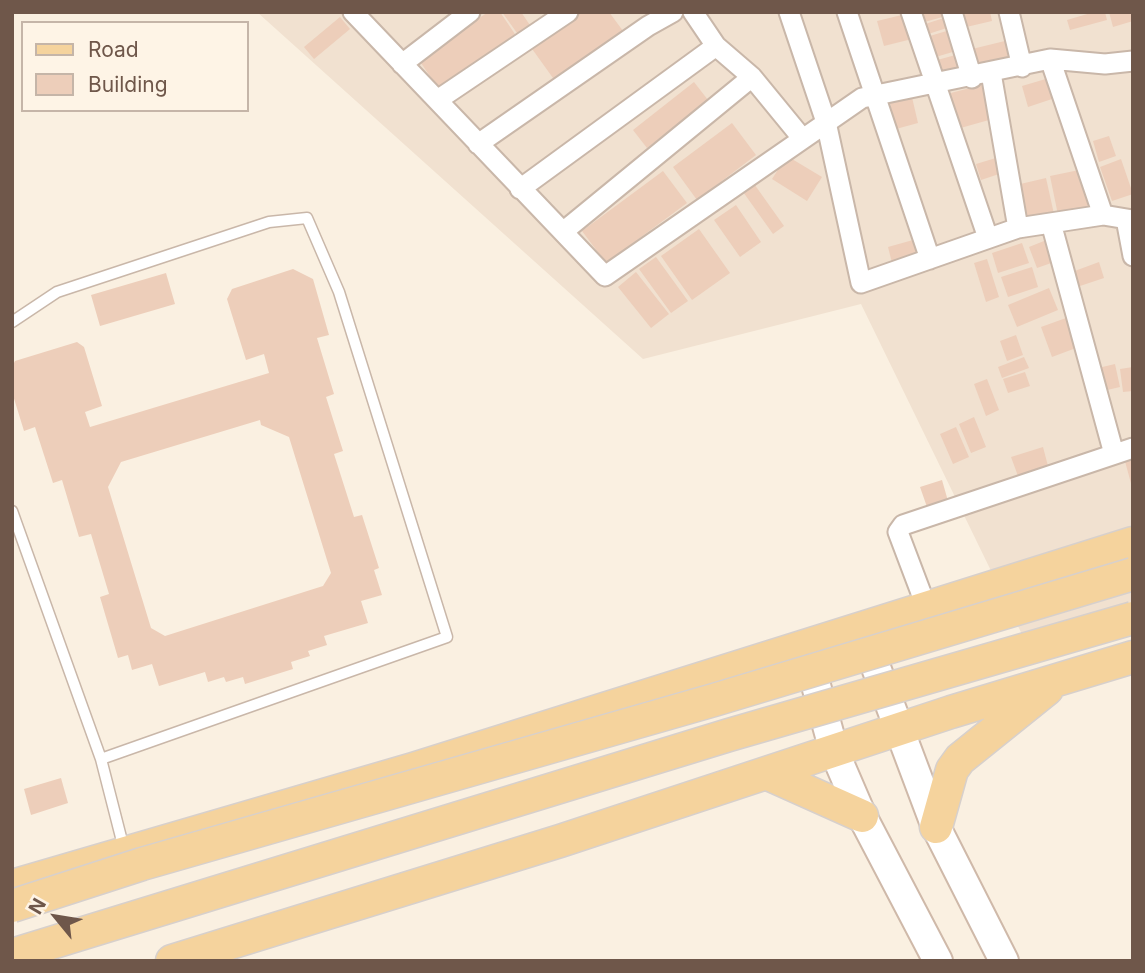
<!DOCTYPE html>
<style>
body{margin:0}
#map{position:relative;width:1145px;height:973px;overflow:hidden;background:#faf0e1;font-family:Inter,sans-serif}
canvas{display:block}
.frame{position:absolute;inset:0;border:14px solid #6f574a;pointer-events:none}
.legend{position:absolute;left:21px;top:21px;width:228px;height:91px;box-sizing:border-box;background:#fef4e6;border:2px solid #c5b5a8;margin:0;padding:9px 12px;list-style:none;font-size:21px;color:#6f574a}
.legend li{display:flex;align-items:center;gap:14px;height:35px}
.legend b{width:35px;border:2px solid #c5b5a8}
.north{position:absolute;left:21px;top:882px;width:70px;height:70px;-webkit-text-stroke:5px #fef4e6;paint-order:stroke;rotate:300deg;font-size:19px;font-weight:700;line-height:28px;text-align:center;color:#6f574a}
.north::after{content:'';display:block;margin:auto;width:24px;height:32px;background:#6f574a;clip-path:polygon(50% 0,100% 100%,50% 72%,0 100%)}
</style>
<div id="map">
<canvas width="1145" height="973"></canvas>
<div class="frame"></div>
<ul class="legend">
<li><b style="height:9px;background:#f5d39d"></b>Road</li>
<li><b style="height:19px;background:#edceba"></b>Building</li>
</ul>
<div class="north">N</div>
</div>
<script>
const ctx = document.querySelector('canvas').getContext('2d');
ctx.lineJoin = 'round';
function fillPath(path, color) { ctx.fillStyle = color; ctx.fill(path, 'evenodd'); }
const toPath = rows => new Path2D(rows.map(r => 'M' + r).join(''));
function stroke(path, color, width, dash) { ctx.strokeStyle = color; ctx.lineWidth = width; ctx.lineCap = dash ? 'butt' : 'round'; ctx.setLineDash(dash || []); ctx.stroke(path); }
const residential = toPath([
 [257,12,1133,12,1133,630,1034,659,861,304,643,359]
]);
const building = toPath([
 [488,12,500,12,519,40,442,94,419,60],
 [502,12,521,12,534,31,522,40],
 [576,12,609,12,626,35,558,85,530,46],
 [917,12,945,12,946,16,921,23],
 [968,12,990,12,992,21,962,28,959,14],
 [1094,12,1105,12,1107,20,1070,30,1067,20],
 [1109,12,1133,12,1133,21,1113,27],
 [906,14,912,39,884,46,877,21],
 [340,17,350,29,314,59,304,47],
 [947,17,950,27,922,36,919,26],
 [950,30,956,51,929,59,923,38],
 [1013,39,1018,58,973,69,968,50],
 [959,54,963,70,934,77,930,62],
 [1049,78,1055,98,1028,107,1022,86],
 [694,82,708,100,647,148,633,130],
 [989,83,996,118,957,129,947,94],
 [911,93,918,123,896,129,889,99],
 [732,123,756,155,697,200,673,167],
 [1109,136,1116,156,1099,162,1093,141],
 [787,156,822,177,807,201,772,179],
 [999,157,1005,172,981,180,976,164],
 [1121,159,1133,194,1112,201,1100,167],
 [1084,169,1092,207,1058,215,1050,176],
 [663,171,687,203,606,263,582,231],
 [1046,178,1054,214,1024,221,1016,185],
 [752,181,784,226,773,234,741,189],
 [736,205,761,242,740,257,714,220],
 [699,229,730,273,692,300,661,256],
 [1049,239,1057,261,1037,268,1029,247],
 [913,240,917,255,892,263,888,247],
 [1022,243,1029,263,998,273,992,253],
 [656,257,688,301,671,313,639,269],
 [987,259,999,297,986,302,974,263],
 [1099,262,1104,278,1077,287,1072,272],
 [1032,267,1038,287,1008,297,1001,277],
 [293,269,313,279,329,335,317,338,334,394,326,397,343,451,334,454,354,517,362,515,379,568,374,570,382,595,361,601,368,623,324,636,327,645,308,651,310,656,291,662,293,669,245,684,243,677,226,682,224,677,208,682,205,672,159,686,152,664,132,670,128,655,118,658,100,597,109,594,91,534,79,537,62,480,53,483,35,427,24,431,12,392,12,367,15,361,77,342,84,347,102,406,85,412,90,427,269,373,264,354,246,360,227,299,232,289],
 [260,420,261,425,289,437,331,573,323,586,165,636,151,628,108,487,121,462],
 [636,272,669,314,651,328,618,287],
 [166,273,175,304,100,326,91,295],
 [1049,288,1058,310,1017,327,1008,305],
 [1066,318,1076,348,1052,357,1041,327],
 [1016,335,1023,355,1007,361,1000,341],
 [1024,357,1029,368,1002,378,998,367],
 [1115,364,1120,387,1103,391,1098,368],
 [1133,367,1133,391,1123,392,1120,369],
 [1025,372,1030,386,1008,393,1003,379],
 [987,379,999,410,986,416,974,384],
 [974,417,986,447,971,453,959,424],
 [956,427,969,457,953,464,940,434],
 [1043,447,1048,466,1018,476,1011,457],
 [1133,451,1133,487,1132,487,1123,454],
 [942,480,948,501,927,507,920,487],
 [61,778,68,803,31,815,24,789]
]);
const lane = toPath([
 [12,322,57,292,269,222,307,218,339,292,447,637,101,759],
 [12,511,101,759,124,849]
]);
const street = toPath([
 [353,12,605,276,862,98,1050,59,1105,64,1133,61],
 [693,12,716,46,752,77,802,138],
 [789,12,826,122,861,283,1018,228,1103,215,1133,220],
 [847,12,930,259],
 [911,12,988,238],
 [952,12,972,78],
 [1009,12,1022,67],
 [1050,59,1103,215],
 [402,64,470,12],
 [991,73,1018,228],
 [439,99,568,12],
 [478,144,648,26,673,12],
 [520,189,716,46],
 [1126,219,1133,256],
 [1051,223,1114,454],
 [564,231,752,77],
 [926,606,898,532,903,525,1133,448]
]);
const secondary = toPath([
 [863,633,936,827,1004,961],
 [806,649,834,751,862,816,938,961]
]);
const primary = toPath([
 [766,773,862,816],
 [936,827,952,770,960,759,1047,689],
 [12,886,413,769,1133,543],
 [172,961,560,841,951,712,1133,657]
]);
const primaryBridge = toPath([
 [12,906,142,864,714,700,1133,574],
 [12,955,729,735,1133,618]
]);
fillPath(residential, '#f1e1d0');
fillPath(building, '#edceba');
stroke(lane, '#c9b7a9', 13);
stroke(street, '#c9b7a9', 23);
stroke(secondary, '#cfb9a9', 32);
stroke(primary, '#d7d0cc', 35);
stroke(lane, '#fff', 10);
stroke(street, '#fff', 19);
stroke(secondary, '#fff', 28);
stroke(primary, '#f5d39d', 32);
stroke(primaryBridge, '#d7d0cc', 35, []);
stroke(primaryBridge, '#f5d39d', 32);
</script>
